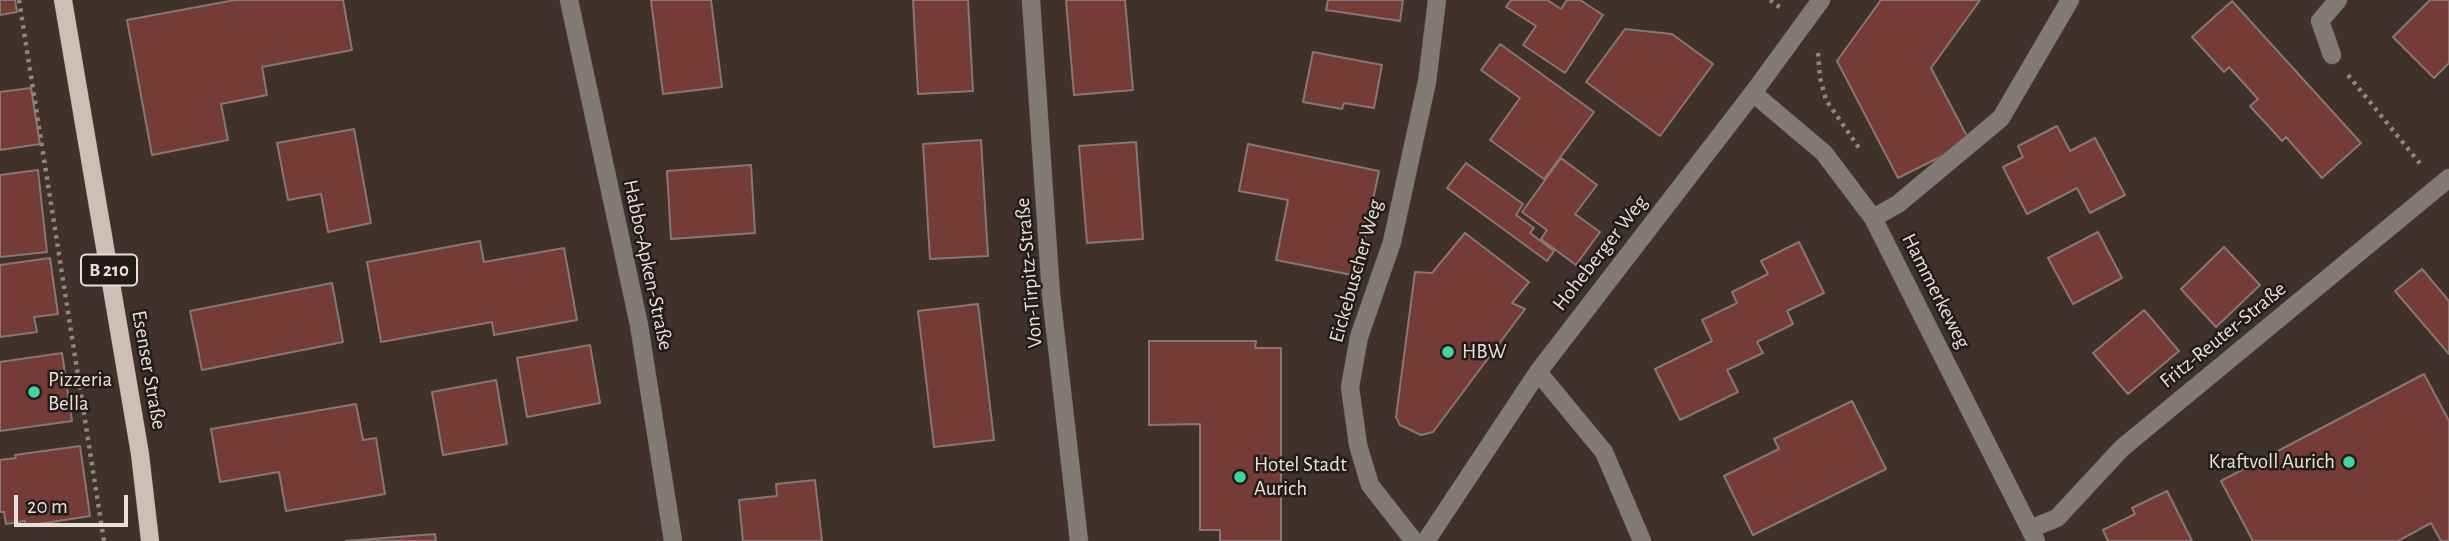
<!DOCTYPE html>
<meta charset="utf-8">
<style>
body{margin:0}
#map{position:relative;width:2449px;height:541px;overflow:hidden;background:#40312b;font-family:"Alegreya Sans",sans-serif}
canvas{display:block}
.scale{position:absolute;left:14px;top:495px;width:114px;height:32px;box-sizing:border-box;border:4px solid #e9e0db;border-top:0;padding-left:9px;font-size:21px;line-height:24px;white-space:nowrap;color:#e9e0db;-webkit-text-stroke:5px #221b18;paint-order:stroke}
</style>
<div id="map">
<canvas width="2449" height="541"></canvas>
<div class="scale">20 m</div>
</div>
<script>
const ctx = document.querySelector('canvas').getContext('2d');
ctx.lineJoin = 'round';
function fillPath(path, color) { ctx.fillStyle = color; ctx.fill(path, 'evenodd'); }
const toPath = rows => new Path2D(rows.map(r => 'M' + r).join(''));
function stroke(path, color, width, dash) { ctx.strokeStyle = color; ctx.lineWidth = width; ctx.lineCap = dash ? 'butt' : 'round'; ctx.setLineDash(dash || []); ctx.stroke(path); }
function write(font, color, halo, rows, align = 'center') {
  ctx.font = font + ' "Alegreya Sans",sans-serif'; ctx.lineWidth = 5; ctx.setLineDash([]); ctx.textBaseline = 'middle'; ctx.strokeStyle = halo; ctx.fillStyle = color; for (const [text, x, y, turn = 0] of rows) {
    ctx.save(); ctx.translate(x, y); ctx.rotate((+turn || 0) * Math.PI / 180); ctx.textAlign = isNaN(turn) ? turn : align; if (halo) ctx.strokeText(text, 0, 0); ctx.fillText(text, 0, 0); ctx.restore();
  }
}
const building = toPath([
 [0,0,15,0,17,12,0,15,0,0],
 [235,0,343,0,352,50,262,67,267,95,221,104,228,140,152,155,127,20,235,0],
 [651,0,711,0,722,87,663,94,651,0],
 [913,0,968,0,973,91,918,94,913,0],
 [1066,0,1125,0,1133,90,1074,95,1066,0],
 [1328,0,1403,0,1400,21,1326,10,1328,0],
 [1511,0,1547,0,1561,9,1567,0,1580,0,1603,15,1565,73,1523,45,1536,26,1506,7,1511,0],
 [1881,0,1980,0,1931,68,1970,142,1898,178,1837,61,1881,0],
 [2430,0,2449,0,2449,63,2434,78,2393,37,2430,0],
 [2232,1,2361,143,2322,178,2286,137,2282,141,2250,106,2258,99,2229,67,2224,72,2192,37,2232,1],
 [1625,29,1672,34,1713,64,1660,136,1586,82,1625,29],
 [1500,44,1594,112,1544,179,1490,140,1520,98,1481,70,1500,44],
 [1313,52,1382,65,1374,108,1344,103,1342,109,1303,102,1313,52],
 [31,88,40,144,0,150,0,92,31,88],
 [2057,126,2070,151,2095,138,2125,195,2090,213,2077,188,2027,214,2003,167,2023,157,2018,146,2057,126],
 [354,129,371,223,328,232,321,194,288,200,277,143,354,129],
 [981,140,988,256,930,259,923,144,981,140],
 [1136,142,1143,239,1087,243,1079,146,1136,142],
 [1248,144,1379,171,1357,276,1276,260,1288,200,1239,191,1248,144],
 [1561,158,1597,185,1575,214,1600,232,1576,265,1541,239,1547,230,1522,212,1561,158],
 [1466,163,1523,204,1516,215,1534,228,1530,233,1554,251,1547,261,1447,188,1466,163],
 [751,165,755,233,671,239,667,171,751,165],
 [38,170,47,252,0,257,0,175,38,170],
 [2098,232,2122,278,2073,304,2048,258,2098,232],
 [1465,233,1529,282,1512,303,1525,309,1433,432,1421,435,1400,425,1396,417,1415,272,1432,273,1465,233],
 [480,241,484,262,564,248,577,320,494,335,492,322,381,342,367,262,480,241],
 [1799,242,1824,293,1787,311,1793,324,1757,342,1763,353,1727,370,1738,392,1680,420,1655,369,1712,341,1702,320,1737,303,1732,292,1768,274,1761,261,1799,242],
 [2224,247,2260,285,2216,327,2181,289,2224,247],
 [50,258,58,314,34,317,37,332,0,337,0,265,50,258],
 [2422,269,2449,301,2449,354,2395,291,2422,269],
 [332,283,343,342,202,370,190,311,332,283],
 [978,304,994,440,934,447,918,311,978,304],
 [2144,310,2179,351,2128,394,2093,353,2144,310],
 [1149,341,1256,341,1255,348,1281,348,1281,541,1220,541,1220,530,1200,530,1200,424,1149,425,1149,341],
 [590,345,600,403,527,417,517,358,590,345],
 [62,353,72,421,0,431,0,362,62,353],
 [2424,374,2449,421,2449,541,2441,541,2431,523,2398,541,2253,541,2221,481,2424,374],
 [496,380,507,444,443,455,432,392,496,380],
 [1852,401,1886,469,1753,535,1724,476,1779,449,1774,439,1852,401],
 [356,404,363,440,376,438,385,494,286,511,279,472,220,482,211,429,356,404],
 [80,446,90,516,26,526,25,521,6,524,4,512,0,512,0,460,16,458,15,455,80,446],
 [815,480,822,541,743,541,739,500,777,496,776,484,815,480],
 [2167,491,2192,541,2108,541,2103,530,2135,514,2132,508,2167,491],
 [435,534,436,541,346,541,435,534]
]);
const path = toPath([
 [19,0,104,541],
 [1770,0,1782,9],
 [1818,53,1820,78,1826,100,1859,148],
 [2348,75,2422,166]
]);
const minor = toPath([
 [569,0,639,325,673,541],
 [1031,0,1051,294,1079,541],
 [2332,55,2320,21,2338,0],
 [1753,93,1824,153,1873,218,2036,541],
 [1873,218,1898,204,2001,118,2070,0],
 [1538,372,1604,452,1642,541],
 [2030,529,2057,518,2122,448,2449,178],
 [1414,541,1370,485,1358,445,1350,387,1359,337,1392,242,1427,82,1437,0],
 [1426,541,1538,372,1753,93,1821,0]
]);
const major = toPath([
 [63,0,140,454,150,541]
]);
const markers = [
 [1448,352,7,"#42d4a1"],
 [34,392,7,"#42d4a1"],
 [2349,462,7,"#42d4a1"],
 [1240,477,7,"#42d4a1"]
];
const shields = [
 [109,270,56]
];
const shieldNames = [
 ["B 210",109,270]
];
const streetNames = [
 ["Hoheberger Weg",1600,253,-52],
 ["Habbo-Apken-Straße",648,265,78],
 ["Eickebuscher Weg",1356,271,-74],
 ["Von-Tirpitz-Straße",1029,273,-95],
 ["Hammerkeweg",1936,291,63],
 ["Fritz-Reuter-Straße",2223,335,-39],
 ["Esenser Straße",149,370,80]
];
const poiNames = [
 ["HBW",1462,352],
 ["Pizzeria",48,380],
 ["Bella",48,404],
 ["Kraftvoll Aurich",2335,462,"right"],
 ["Hotel Stadt",1254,465],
 ["Aurich",1254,489]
];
fillPath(building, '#743b37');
stroke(building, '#897674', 2);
stroke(minor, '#5b4d47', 19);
stroke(major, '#5b4d47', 19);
stroke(path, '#91857f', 4.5, [3.5, 5]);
stroke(minor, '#817a76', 18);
stroke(major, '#cdbfb6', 18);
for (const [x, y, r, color] of markers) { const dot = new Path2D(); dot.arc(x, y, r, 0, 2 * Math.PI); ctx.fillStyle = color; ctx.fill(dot); stroke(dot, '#221b18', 2.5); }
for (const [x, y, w] of shields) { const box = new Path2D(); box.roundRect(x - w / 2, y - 15.5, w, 31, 5); ctx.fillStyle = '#221b18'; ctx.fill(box); stroke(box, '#e9e0db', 2); }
write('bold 19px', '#e9e0db', null, shieldNames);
write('21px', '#e9e0db', '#221b18', streetNames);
write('21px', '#e9e0db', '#221b18', poiNames, 'left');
</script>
